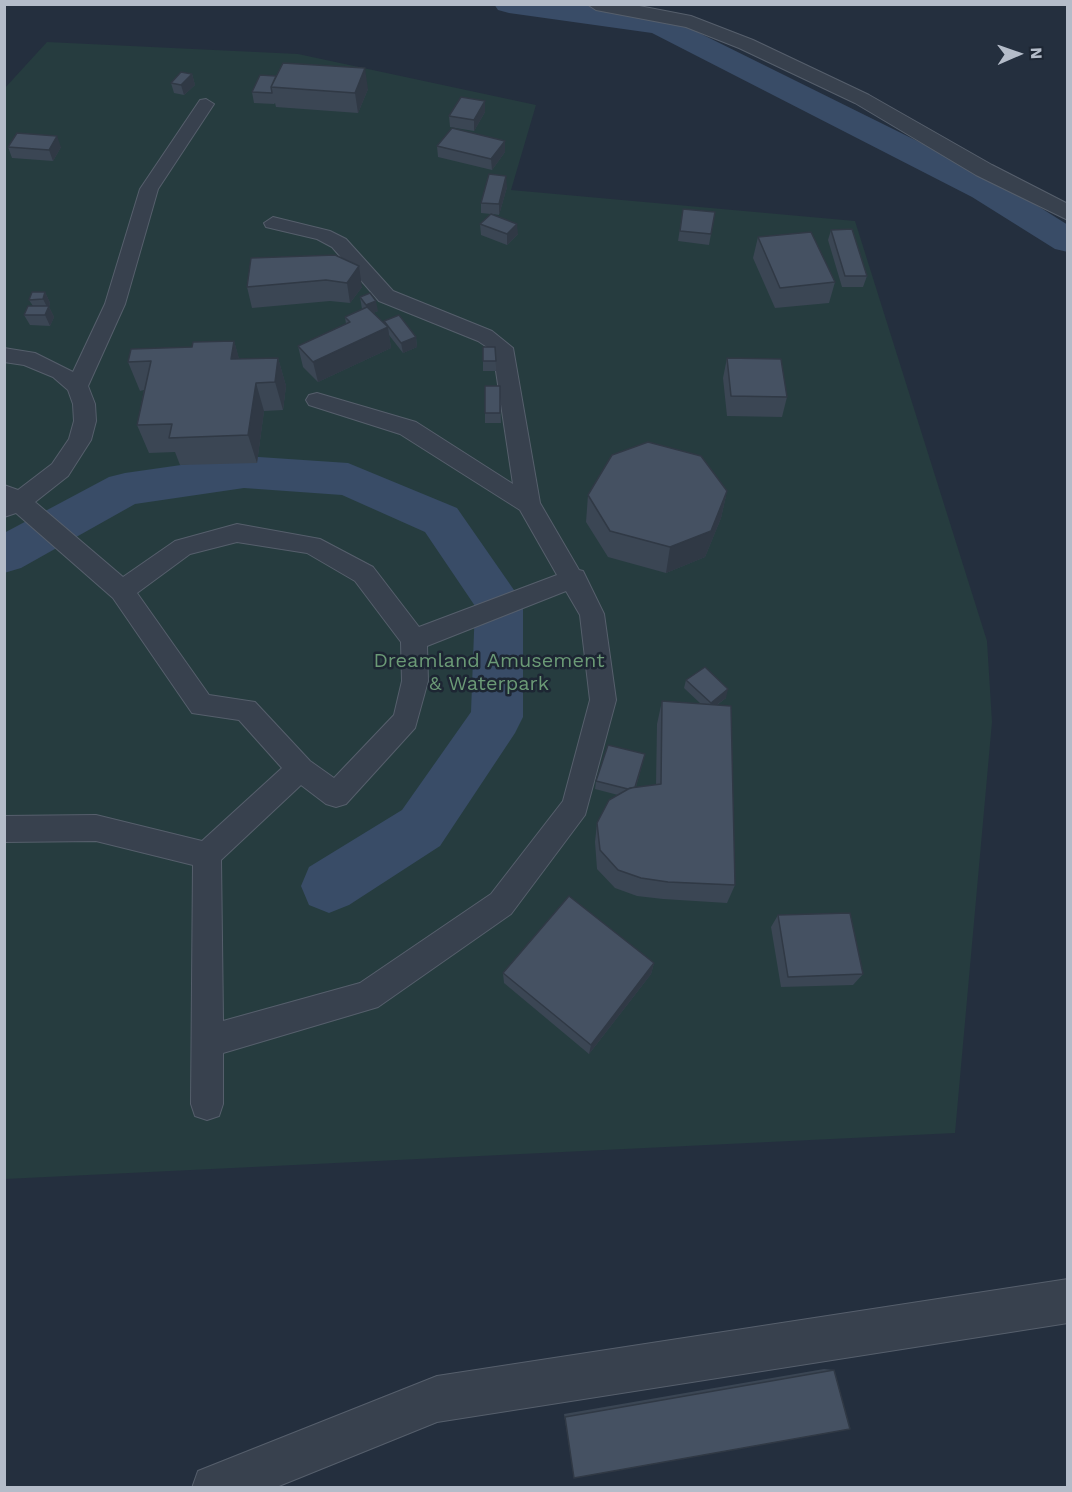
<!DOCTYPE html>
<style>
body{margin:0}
#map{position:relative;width:1072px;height:1492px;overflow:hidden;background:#242f3e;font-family:"Work Sans",sans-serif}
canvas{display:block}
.frame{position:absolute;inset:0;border:6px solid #b4bcc9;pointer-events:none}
.north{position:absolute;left:988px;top:24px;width:60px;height:60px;-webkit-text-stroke:4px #1d2633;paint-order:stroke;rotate:88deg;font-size:16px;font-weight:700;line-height:24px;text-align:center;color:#b4bcc9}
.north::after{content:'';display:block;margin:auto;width:21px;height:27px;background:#b4bcc9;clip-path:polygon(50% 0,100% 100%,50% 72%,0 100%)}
</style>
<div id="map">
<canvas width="1072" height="1492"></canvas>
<div class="frame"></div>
<div class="north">N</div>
</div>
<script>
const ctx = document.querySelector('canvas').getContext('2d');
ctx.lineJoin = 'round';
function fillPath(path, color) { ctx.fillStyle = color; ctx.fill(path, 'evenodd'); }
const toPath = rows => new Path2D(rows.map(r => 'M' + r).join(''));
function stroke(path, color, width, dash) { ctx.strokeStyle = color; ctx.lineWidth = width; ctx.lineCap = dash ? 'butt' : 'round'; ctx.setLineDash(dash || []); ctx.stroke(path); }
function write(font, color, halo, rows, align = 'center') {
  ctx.font = font + ' "Work Sans",sans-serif'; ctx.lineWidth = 5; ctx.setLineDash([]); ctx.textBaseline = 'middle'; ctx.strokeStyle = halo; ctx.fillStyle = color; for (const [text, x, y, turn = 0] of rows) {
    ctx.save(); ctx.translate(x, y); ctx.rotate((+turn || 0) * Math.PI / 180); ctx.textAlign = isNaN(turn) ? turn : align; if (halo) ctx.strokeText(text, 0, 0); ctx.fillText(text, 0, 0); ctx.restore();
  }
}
const green = toPath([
 [47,42,298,54,536,105,511,190,855,221,987,641,992,722,955,1133,5,1179,4,89]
]);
const canal = toPath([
 [494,4,578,4,671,19,998,181,1068,225,1068,252,1055,249,972,197,652,33,509,13,498,10,494,4],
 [244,456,348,463,457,508,523,603,523,717,515,733,440,846,349,905,329,913,309,905,301,886,309,867,402,810,471,712,475,606,425,532,342,495,244,488,135,504,21,568,4,573,4,533,109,477,125,473,244,456]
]);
const service = toPath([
 [206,99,214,104,158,189,125,304,88,386,95,404,96,421,91,440,68,476,35,502,123,577,175,541,237,524,320,539,373,567,419,627,557,575,520,510,400,434,309,405,306,400,309,395,317,393,416,422,513,484,493,351,478,341,379,301,332,247,317,239,266,227,264,223,273,217,330,231,346,239,393,291,492,331,513,348,540,503,579,570,583,571,604,614,616,700,585,815,511,914,378,1007,223,1053,223,1104,219,1116,207,1120,195,1116,191,1104,193,865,96,841,4,842,4,816,96,815,202,841,282,768,239,720,192,713,113,598,16,513,4,517,4,485,18,490,52,464,69,439,74,421,73,404,68,390,53,377,24,365,4,362,4,348,35,353,73,372,105,304,140,189,200,100,206,99],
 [237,542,307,553,355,581,401,642,402,681,394,715,334,778,310,761,255,702,209,695,137,593,190,554,237,542],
 [566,591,580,615,590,700,563,801,491,894,360,983,223,1021,221,860,301,785,326,804,336,807,346,804,415,728,428,681,427,646,566,591]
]);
const minor = toPath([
 [587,4,629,4,691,16,753,40,869,95,992,165,1068,204,1068,220,976,175,855,103,739,48,686,27,596,10,587,4],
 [1068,1279,1068,1323,437,1422,274,1488,192,1488,198,1471,437,1376,1068,1279]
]);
const wall = toPath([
 [192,74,195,85,184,95,174,93,171,83],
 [260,75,368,89,358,113,276,107,275,103,274,104,254,103,252,92],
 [485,101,485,112,474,131,450,127,449,116],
 [505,141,505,152,492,170,438,157,437,146],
 [8,147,61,147,53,161,12,158],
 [507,187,499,215,493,214,518,234,507,245,481,235,480,224,491,214,481,213,481,203],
 [683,209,715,212,709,245,678,241],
 [831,230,867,276,863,287,842,287,828,240],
 [758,237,835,282,829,303,775,308,753,258],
 [251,258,362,287,350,303,330,301,252,308,247,287],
 [45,292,50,303,49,307,54,317,50,326,30,325,24,315,33,306,29,300],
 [360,297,378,311,373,313,385,325,384,321,416,337,417,347,403,353,389,335,391,348,318,382,303,367,298,346,346,324,345,317,362,309],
 [234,341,239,359,278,358,286,386,283,410,264,411,257,463,180,465,175,452,149,453,137,425,144,390,140,391,128,362,192,347],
 [483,347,495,347,496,371,483,371],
 [727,358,787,397,782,417,727,416,723,378],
 [500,386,501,423,485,423,485,413],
 [727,491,721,518,705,557,666,573,608,557,586,522,588,495],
 [686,680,726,698,717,705,735,885,727,903,663,899,637,896,615,888,597,869,595,842,597,823,618,795,595,789,596,781,645,754,636,787,656,785,657,724,662,701,701,704,684,688],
 [778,915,863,974,853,985,781,987,771,927],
 [654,963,651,974,589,1054,504,983,503,973],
 [824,1369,834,1370,574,1478,564,1414]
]);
const shadedWall = toPath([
 [365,68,368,89,358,113,355,93],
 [192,74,195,85,184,95,181,85],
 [485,101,485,112,474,131,474,120],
 [57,136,61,147,53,161,49,150],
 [505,141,505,152,492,170,491,159],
 [506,176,507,187,499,215,499,204],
 [517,224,518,234,507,245,507,234],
 [359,266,362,287,350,303,347,283],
 [45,292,50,303,49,307,54,317,50,326,45,315,48,309,43,299],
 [376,301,378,311,368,315,366,305],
 [388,327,391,348,318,382,313,362],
 [416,337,417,347,403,353,401,343],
 [234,341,242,369,231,359],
 [278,358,286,386,283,410,275,382],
 [256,383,264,411,257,463,248,435],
 [727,491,721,518,705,557,666,573,670,547],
 [728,689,726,698,708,711,711,703],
 [654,963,651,974,589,1054,591,1045]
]);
const building = toPath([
 [283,63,365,68,355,93,271,87,283,63],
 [181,72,192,74,181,85,171,83,181,72],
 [260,75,276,76,271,87,272,93,252,92,260,75],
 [461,97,485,101,474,120,449,116,461,97],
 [452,128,505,141,491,159,437,146,452,128],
 [17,133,57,136,49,150,8,147,17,133],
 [489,174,506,176,499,204,481,203,489,174],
 [683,209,715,212,711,234,680,231,683,209],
 [491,214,517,224,507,234,480,224,491,214],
 [852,229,867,276,845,276,831,230,852,229],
 [811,232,835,282,780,288,758,237,811,232],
 [335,255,359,266,347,283,326,280,247,287,251,258,335,255],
 [32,292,45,292,43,299,29,300,32,292],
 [370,293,376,301,366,305,360,297,370,293],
 [28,306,49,306,45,315,24,315,28,306],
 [367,307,388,327,313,362,298,346,350,322,345,317,367,307],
 [399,315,416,337,401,343,384,321,399,315],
 [234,341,231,359,278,358,275,382,256,383,248,435,169,438,172,424,137,425,151,361,128,362,131,349,192,347,193,342,234,341],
 [483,347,495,347,496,361,483,361,483,347],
 [727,358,781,359,787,397,731,396,727,358],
 [485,386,500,386,500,413,485,413,485,386],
 [648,442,701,456,727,491,711,531,670,547,610,531,588,495,612,455,648,442],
 [705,667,728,689,711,703,686,680,705,667],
 [662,701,731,706,735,885,668,882,641,878,618,870,600,850,597,823,609,800,630,788,661,784,662,701],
 [608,745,645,754,635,787,628,789,596,781,608,745],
 [569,896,654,963,591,1045,503,973,569,896],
 [850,913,863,974,788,977,778,915,850,913],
 [834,1370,850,1429,574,1478,565,1417,834,1370]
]);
const parkNames = [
 ["Dreamland Amusement",489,661],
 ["& Waterpark",489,684]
];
fillPath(green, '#263c3f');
fillPath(canal, '#394c67');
stroke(service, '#565f6c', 2);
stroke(minor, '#565f6c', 2);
fillPath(service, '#38414e');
fillPath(minor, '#38414e');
fillPath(wall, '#3b4654');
fillPath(shadedWall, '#303945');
fillPath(building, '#455162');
stroke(building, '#303945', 1.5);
write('20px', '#6b9a76', '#1d2633', parkNames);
</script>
